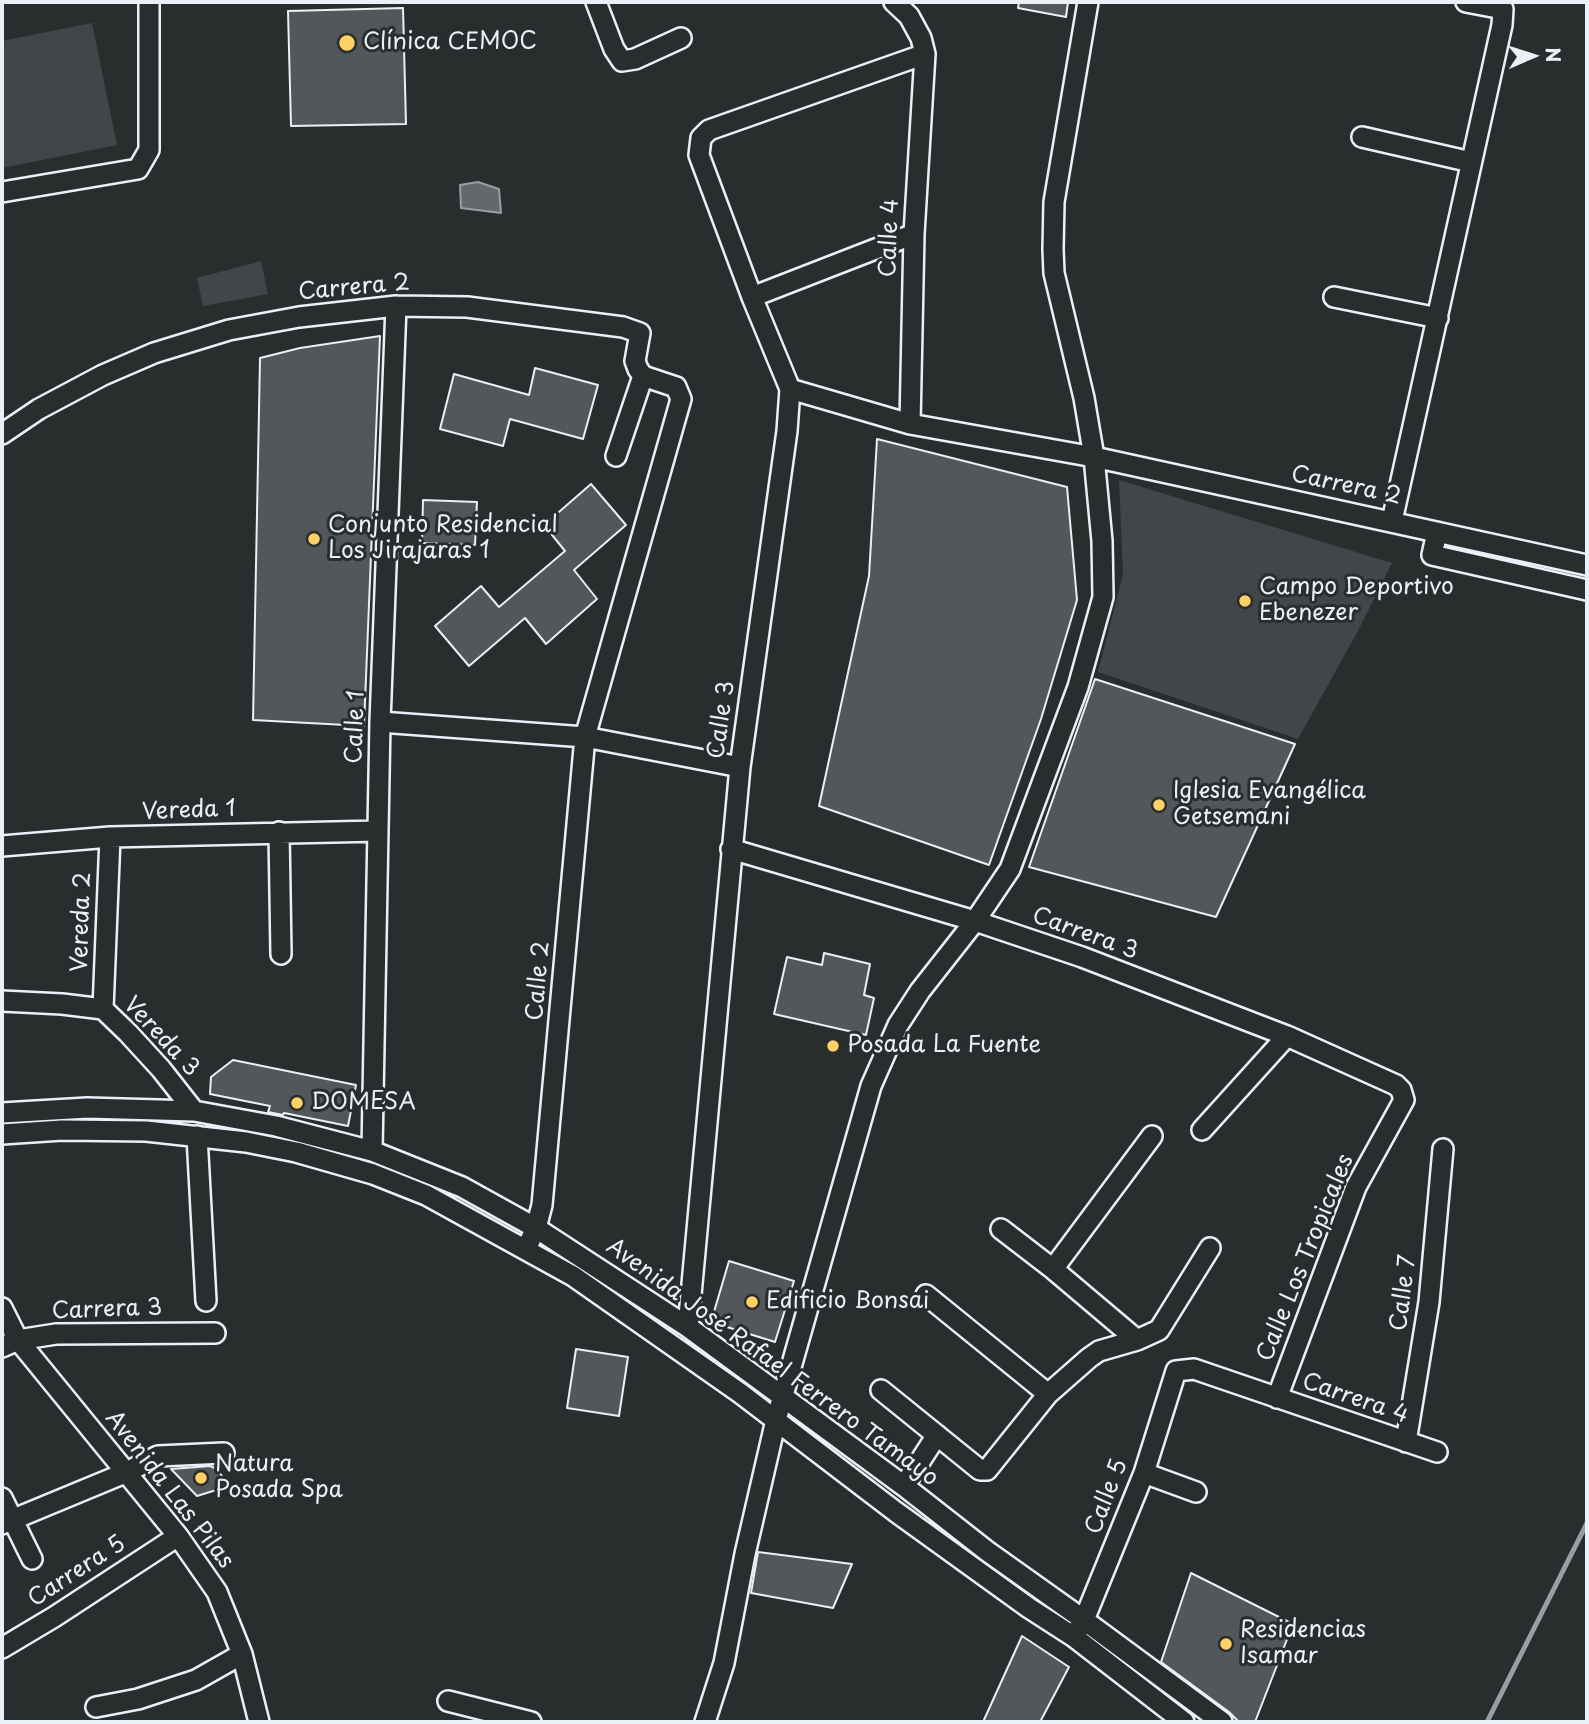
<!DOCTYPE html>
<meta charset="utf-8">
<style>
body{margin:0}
#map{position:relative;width:1589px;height:1724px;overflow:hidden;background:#2a2d2e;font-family:"Playpen Sans",sans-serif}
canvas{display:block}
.frame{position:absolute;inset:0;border:4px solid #e8f1f8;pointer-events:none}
.north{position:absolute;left:1498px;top:21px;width:70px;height:70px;-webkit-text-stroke:5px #2a2d2e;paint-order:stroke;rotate:87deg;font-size:19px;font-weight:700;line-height:28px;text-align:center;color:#e8f1f8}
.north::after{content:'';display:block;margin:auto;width:24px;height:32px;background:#e8f1f8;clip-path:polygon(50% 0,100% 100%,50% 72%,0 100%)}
</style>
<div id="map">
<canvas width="1589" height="1724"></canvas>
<div class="frame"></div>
<div class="north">N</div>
</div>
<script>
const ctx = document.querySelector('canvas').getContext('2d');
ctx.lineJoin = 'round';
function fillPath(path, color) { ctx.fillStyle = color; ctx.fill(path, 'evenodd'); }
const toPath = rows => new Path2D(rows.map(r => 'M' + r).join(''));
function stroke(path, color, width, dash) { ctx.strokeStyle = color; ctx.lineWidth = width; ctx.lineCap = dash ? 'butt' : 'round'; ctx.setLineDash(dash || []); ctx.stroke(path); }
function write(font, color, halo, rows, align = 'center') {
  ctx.font = font + ' "Playpen Sans",sans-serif'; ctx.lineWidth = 6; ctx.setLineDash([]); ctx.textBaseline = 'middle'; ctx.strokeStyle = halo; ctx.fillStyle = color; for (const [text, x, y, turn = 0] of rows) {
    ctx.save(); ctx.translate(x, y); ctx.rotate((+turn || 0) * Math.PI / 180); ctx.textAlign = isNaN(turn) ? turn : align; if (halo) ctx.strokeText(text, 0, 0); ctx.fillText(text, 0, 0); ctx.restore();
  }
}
const green = toPath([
 [92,23,117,145,2,168,2,41],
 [261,261,268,294,203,306,197,278],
 [1119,480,1392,563,1359,629,1298,739,1098,672,1123,574]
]);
const water = toPath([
 [478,182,499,189,501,213,461,208,460,185,478,182]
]);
const stream = toPath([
 [1487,1722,1587,1523]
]);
const building = toPath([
 [1019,2,1068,2,1066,17,1018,8,1019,2],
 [403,8,406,124,291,126,288,11,403,8],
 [380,336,364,726,253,720,260,358,300,348,380,336],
 [535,368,598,385,583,439,510,419,503,446,440,429,454,374,529,395,535,368],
 [877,439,1067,487,1077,600,1041,719,989,865,819,806,869,576,877,439],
 [591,484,626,525,574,570,597,599,546,644,525,618,469,666,435,626,481,586,499,607,565,551,544,525,591,484],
 [423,500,477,502,475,545,422,543,423,500],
 [1095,679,1295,744,1216,917,1029,867,1095,679],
 [824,953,870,964,864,995,874,998,866,1035,774,1014,787,957,822,965,824,953],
 [233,1060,356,1085,348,1126,284,1113,283,1115,268,1112,270,1106,210,1094,211,1077,233,1060],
 [729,1261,794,1281,775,1342,711,1322,729,1261],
 [576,1349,628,1357,619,1416,567,1408,576,1349],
 [210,1466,217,1469,229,1486,197,1496,171,1469,210,1466],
 [758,1552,852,1564,833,1608,751,1593,758,1552],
 [1191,1573,1293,1624,1255,1722,1239,1722,1229,1712,1161,1662,1191,1573],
 [1022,1636,1069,1667,1040,1722,983,1722,1022,1636]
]);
const minor = toPath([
 [596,2,614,49,622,61,635,59,681,38],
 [894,2,909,16,921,38,925,54,914,234,910,424],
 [1362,137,1471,162],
 [2,192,138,169,149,150,149,2],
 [752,297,914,234],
 [1334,297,1438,318],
 [790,389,910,424,1094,457,1587,565],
 [2,434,39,409,103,375,154,353,229,330,299,317,396,306,467,307,623,327,640,333,635,361,638,369,643,376,676,387,681,399,585,737,542,1205,536,1228,526,1249],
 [616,456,643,376],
 [1392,521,1502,25,1503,9,1466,2],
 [1437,532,1432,555,1587,590],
 [380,722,585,737,740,767],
 [279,832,281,954],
 [2,846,110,837,378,831],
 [731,849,975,921,1082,957,1287,1036,1396,1085,1401,1090,1404,1100,1356,1187,1277,1398],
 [2,1001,62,1004,103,1009,128,1033,161,1069,194,1111],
 [103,1009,110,837],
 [2,1113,87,1108,194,1111,276,1126,372,1151,462,1187,536,1228,688,1327,904,1486,987,1551,1084,1620,1222,1722],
 [1202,1130,1287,1036],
 [2,1134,62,1130,146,1131,246,1142,296,1152,373,1174,426,1195,573,1276,740,1393,896,1512,1029,1608,1074,1637,1184,1722],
 [197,1136,206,1301],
 [372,1151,380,722,396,306],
 [1001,1229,1053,1269,1137,1340],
 [1053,1269,1152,1136],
 [926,1295,1048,1394],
 [2,1308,18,1340,178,1536,217,1592,242,1654,259,1722],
 [688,1327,740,767,787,431,790,389,752,297,699,155,701,138,709,130,925,54],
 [2,1347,18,1340,56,1334,215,1333],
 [881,1390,980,1470,987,1470,1048,1394,1089,1358,1099,1351,1137,1340,1159,1330,1210,1248],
 [1406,1442,1429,1302,1443,1149],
 [1144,1473,1196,1492],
 [904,1486,937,1435],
 [2,1498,32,1559],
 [2,1524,125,1473,158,1456,224,1453],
 [1078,1630,1084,1620,1144,1473,1176,1371,1194,1369,1437,1452],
 [2,1648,54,1617,178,1536],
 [448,1701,531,1722],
 [96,1707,138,1699,196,1680,242,1654],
 [705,1722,724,1663,745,1554,776,1420,871,1086,898,1025,920,991,975,921,1010,869,1078,687,1103,597,1102,541,1094,457,1084,398,1054,273,1053,249,1054,202,1088,2]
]);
const markers = [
 [347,43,9,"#ffd166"],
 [314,539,7,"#ffd166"],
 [1245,601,7,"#ffd166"],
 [1159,805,7,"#ffd166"],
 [833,1046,7,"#ffd166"],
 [297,1103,7,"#ffd166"],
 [752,1302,7,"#ffd166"],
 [201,1478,7,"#ffd166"],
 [1226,1644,7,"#ffd166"]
];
const poiNames = [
 ["Clínica CEMOC",363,43],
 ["Conjunto Residencial",328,526],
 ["Los Jirajaras 1",328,552],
 ["Campo Deportivo",1259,588],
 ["Ebenezer",1259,614],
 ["Iglesia Evangélica",1173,792],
 ["Getsemani",1173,818],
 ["Posada La Fuente",847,1046],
 ["DOMESA",311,1103],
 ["Edificio Bonsai",766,1302],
 ["Natura",215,1465],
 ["Posada Spa",215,1491],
 ["Residencias",1240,1631],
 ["Isamar",1240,1657]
];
const streetNames = [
 ["Calle 4",890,238,-88],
 ["Carrera 2",354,288,-5],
 ["Carrera 2",1346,486,12],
 ["Calle 3",722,720,-82],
 ["Calle 1",356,727,-88],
 ["Vereda 1",189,811,-2],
 ["Vereda 2",82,922,-88],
 ["Carrera 3",1085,934,20],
 ["Calle 2",539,981,-85],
 ["Vereda 3",161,1037,47],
 ["Calle Los Tropicales",1306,1258,-68],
 ["Calle 7",1404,1293,-83],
 ["Carrera 3",107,1310,-2],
 ["Avenida José Rafael Ferrero Tamayo",772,1363,36],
 ["Carrera 4",1355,1399,19],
 ["Avenida Las Pilas",169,1490,52],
 ["Calle 5",1107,1497,-69],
 ["Carrera 5",77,1572,-33]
];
fillPath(green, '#424648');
fillPath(water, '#63686b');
stroke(water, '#989fa3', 2);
stroke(stream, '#989fa3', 5);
fillPath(building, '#535759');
stroke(building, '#e8f1f8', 2);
stroke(minor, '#e8f1f8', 24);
stroke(minor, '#2a2d2e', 19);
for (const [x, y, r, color] of markers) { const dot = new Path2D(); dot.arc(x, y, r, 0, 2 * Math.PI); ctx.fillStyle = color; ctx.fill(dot); stroke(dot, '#2a2d2e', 2.5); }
write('23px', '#e8f1f8', '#2a2d2e', poiNames, 'left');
write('23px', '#e8f1f8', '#2a2d2e', streetNames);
</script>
